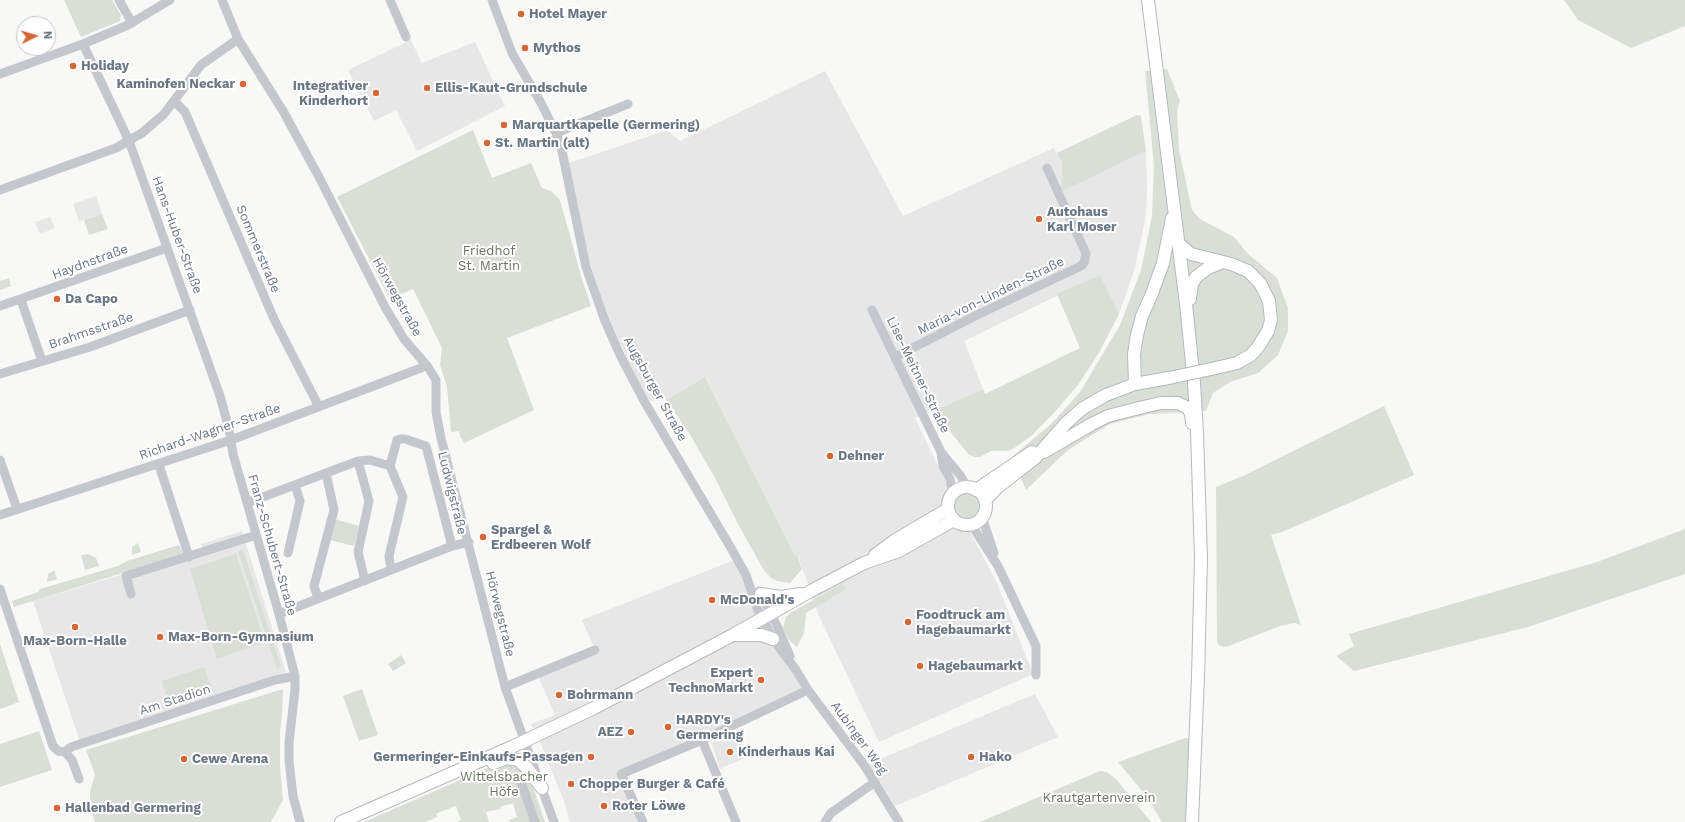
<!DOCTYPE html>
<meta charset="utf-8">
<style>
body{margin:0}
#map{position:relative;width:1685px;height:822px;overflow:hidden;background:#f8f8f6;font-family:"Work Sans",sans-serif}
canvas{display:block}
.north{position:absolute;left:16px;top:16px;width:40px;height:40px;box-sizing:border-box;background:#fff;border:1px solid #c3c8ce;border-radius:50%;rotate:85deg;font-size:11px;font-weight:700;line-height:16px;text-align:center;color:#697684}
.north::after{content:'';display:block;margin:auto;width:14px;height:18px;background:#d86635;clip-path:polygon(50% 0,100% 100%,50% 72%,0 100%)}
</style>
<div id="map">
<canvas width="1685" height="822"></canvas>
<div class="north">N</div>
</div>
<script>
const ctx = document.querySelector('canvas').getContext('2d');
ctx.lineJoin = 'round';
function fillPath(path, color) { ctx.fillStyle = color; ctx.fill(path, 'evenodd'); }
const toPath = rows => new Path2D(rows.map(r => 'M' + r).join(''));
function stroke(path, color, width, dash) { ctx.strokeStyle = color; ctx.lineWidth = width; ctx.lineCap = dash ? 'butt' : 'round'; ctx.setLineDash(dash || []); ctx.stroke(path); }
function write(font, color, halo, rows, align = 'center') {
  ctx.font = font + ' "Work Sans",sans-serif'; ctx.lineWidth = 4; ctx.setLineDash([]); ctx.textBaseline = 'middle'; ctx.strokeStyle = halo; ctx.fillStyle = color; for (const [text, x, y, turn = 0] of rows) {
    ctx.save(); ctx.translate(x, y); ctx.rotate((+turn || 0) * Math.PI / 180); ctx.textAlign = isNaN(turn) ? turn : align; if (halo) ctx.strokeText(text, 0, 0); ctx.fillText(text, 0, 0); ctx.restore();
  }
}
const built = toPath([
 [411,40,422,63,475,42,505,106,417,151,396,110,374,121,348,70],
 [825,71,903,216,1054,148,1062,163,1061,192,1146,151,1147,188,1146,215,1135,268,1119,314,1100,275,964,341,983,389,915,418,974,540,997,583,1033,674,879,742,819,616,798,556,795,556,705,377,666,400,648,401,608,318,591,266,579,221,569,163,667,130,680,141],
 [96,196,102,214,79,221,73,204],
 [50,217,55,228,40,234,35,222],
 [242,531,286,672,80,742,33,601,203,550,201,544],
 [737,559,773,630,806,690,618,774,638,822,570,822,565,804,543,749,531,724,555,715,537,674,595,650,582,620],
 [1035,694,1058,737,895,806,888,794,868,764],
 [738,731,749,756,720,769,712,744,715,740]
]);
const green = toPath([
 [64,0,112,0,121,15,120,21,81,37],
 [1564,0,1685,0,1685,26,1631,48,1578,20],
 [1167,69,1180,101,1177,110,1179,150,1192,210,1200,219,1234,237,1248,254,1277,278,1288,308,1288,331,1278,355,1258,373,1230,382,1213,393,1206,411,1149,414,1110,424,1068,450,1026,490,1012,457,1052,423,1080,392,1120,325,1141,270,1152,216,1154,165,1145,71],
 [1137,115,1141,116,1146,151,1061,192,1062,163,1057,153],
 [473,130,492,178,531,163,542,188,551,191,560,200,582,279,591,306,507,338,534,410,464,443,462,439,461,439,459,431,451,432,447,387,440,365,442,348,413,289,390,299,337,197],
 [102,214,108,229,89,235,84,220],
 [1100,275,1119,314,1100,351,1078,385,1054,413,1031,436,1013,449,1007,451,991,451,980,457,975,457,969,455,948,429,938,422,930,406,932,403,934,402,937,409,983,389,985,394,1080,348,1057,294],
 [9,278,11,286,0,290,0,281],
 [705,377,795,556,797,555,802,569,790,583,777,581,771,578,763,569,737,522,714,476,689,433,666,400],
 [1384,406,1414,475,1282,532,1271,535,1301,625,1294,623,1280,626,1226,647,1220,646,1217,642,1216,487,1243,476],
 '953 506a14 14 0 1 1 28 0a14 14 0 1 1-28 0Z',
 [335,519,359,526,354,546,330,540],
 [1685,529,1685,574,1528,627,1354,671,1336,656,1354,646,1349,634,1597,562],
 [138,543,141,552,132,555,132,547],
 [179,545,183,554,14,607,12,601,38,592,40,589,118,566,127,561],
 [243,550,281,667,277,669,238,551],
 [88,554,96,558,99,566,85,570,81,555],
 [236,554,265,642,217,659,190,569],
 [54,570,57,579,47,582,48,574],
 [842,584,846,589,806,613,804,633,797,647,788,639,783,628,786,617,792,612],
 [0,644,19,702,0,709],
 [401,655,406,663,393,671,388,664],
 [204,667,213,692,170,707,162,681],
 [283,689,282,715,280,732,280,767,283,800,271,822,95,822,90,805,90,791,95,775,86,750],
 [362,689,378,735,359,741,343,696],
 [39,731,52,770,0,787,0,744],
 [1185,738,1192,739,1188,822,1162,822,1147,797,1118,762],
 [501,762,511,762,526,774,533,787,545,822,510,822,509,820,517,817,513,803,500,807,500,809,486,812,489,822,456,822,461,820,456,806,440,812,436,814,437,817,425,822,364,822],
 [1100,771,1107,772,1116,779,1151,822,980,822]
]);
const minor = toPath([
 [119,0,132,23],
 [222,0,238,39,283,111,319,177,385,307,404,339,428,367,436,380,436,412,441,438,505,687,554,822],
 [390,0,406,37],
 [492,0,512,53,541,103,556,133,562,151,586,267,605,321,620,355,644,401,731,548,746,575,757,608,773,639,796,670,808,690,864,765,899,822],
 [83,44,129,141,220,396,229,429,233,454,279,614,295,676,295,689,289,743,289,760,293,796,300,822],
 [0,74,83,44,128,25,170,0],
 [174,101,185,112,274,319,319,407],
 [556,133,628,104],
 [0,190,116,148,142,133,164,114,201,65,238,39],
 [21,300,42,361],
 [0,306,167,248],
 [872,310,941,452,943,466,950,479,953,493],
 [895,357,977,315,1081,266,1084,263,1086,254,1084,249,1047,168],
 [0,374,90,347,190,310],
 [941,452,960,475,967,487],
 [0,460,17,509],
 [358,461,369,501,358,552,365,581],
 [159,465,189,557],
 [390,466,403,497,389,556,391,570],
 [247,503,358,461,370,460,390,466,397,440,400,439,405,439,426,446,452,546],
 [0,515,231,440,421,368,425,364],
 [982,517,994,553],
 [971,524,998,566,1036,646,1036,675],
 [288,553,300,501,295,485],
 [0,589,53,746,58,751,65,752,72,760,79,779],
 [759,591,777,626,790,656],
 [131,594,126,576,256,535],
 [318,598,314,586,334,510,326,473],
 [279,614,452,546,469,542],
 [505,687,595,650],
 [702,740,736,822],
 [65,752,71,747,275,680,295,676],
 [520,779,535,822],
 [643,822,621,774,702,740,808,690],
 [825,822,831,813,875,782]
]);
const major = toPath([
 [1148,0,1186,304,1194,383,1197,432,1201,558,1198,677,1192,822],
 [1179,244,1191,254,1231,264,1248,271,1260,283,1269,301,1271,320,1268,331,1258,347,1251,355,1237,363,1216,368],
 [1190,299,1192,284,1196,277,1208,268,1223,262],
 [1135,384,1134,354,1137,335,1142,316,1151,296,1163,263,1172,218],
 [1044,452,1092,424,1108,416,1139,408,1161,403,1178,403,1188,408,1191,414,1192,423],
 '948 506a19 19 0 1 1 38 0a19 19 0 1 1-38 0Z',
 [976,490,1032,452],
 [985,500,998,487,1035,458,1066,423,1083,408,1106,395,1135,384,1169,378],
 [875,555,894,541,948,509],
 [761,594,781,597,800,594],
 [734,635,761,635,773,639],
 [493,763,507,758,518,760,526,767,542,788],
 [341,822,514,746,594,708,731,636,809,592,864,563,899,551,954,520]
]);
const majorBridge = toPath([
 [1169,378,1216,368]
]);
const markers = [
 [521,14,4,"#d86635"],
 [525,48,4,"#d86635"],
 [73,66,4,"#d86635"],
 [243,84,4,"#d86635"],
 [427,88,4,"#d86635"],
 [376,93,4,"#d86635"],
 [504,125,4,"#d86635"],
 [487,143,4,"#d86635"],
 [1039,219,4,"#d86635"],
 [57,299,4,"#d86635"],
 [830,456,4,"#d86635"],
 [483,537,4,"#d86635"],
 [712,600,4,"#d86635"],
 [908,622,4,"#d86635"],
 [75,627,4,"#d86635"],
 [160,637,4,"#d86635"],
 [920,666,4,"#d86635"],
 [761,680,4,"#d86635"],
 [559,695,4,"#d86635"],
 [668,727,4,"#d86635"],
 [631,732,4,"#d86635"],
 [730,752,4,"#d86635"],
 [591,757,4,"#d86635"],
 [971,757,4,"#d86635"],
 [184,759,4,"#d86635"],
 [571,784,4,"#d86635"],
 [604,806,4,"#d86635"],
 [57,808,4,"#d86635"]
];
const poiNames = [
 ["Hotel Mayer",529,14],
 ["Mythos",533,48],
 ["Holiday",81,66],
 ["Kaminofen Neckar",235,84,"right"],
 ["Integrativer",368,86,"right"],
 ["Kinderhort",368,101,"right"],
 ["Ellis-Kaut-Grundschule",435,88],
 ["Marquartkapelle (Germering)",512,125],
 ["St. Martin (alt)",495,143],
 ["Autohaus",1047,212],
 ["Karl Moser",1047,227],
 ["Da Capo",65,299],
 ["Dehner",838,456],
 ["Spargel &",491,530],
 ["Erdbeeren Wolf",491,545],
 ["McDonald's",720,600],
 ["Foodtruck am",916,615],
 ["Hagebaumarkt",916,630],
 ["Max-Born-Gymnasium",168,637],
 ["Max-Born-Halle",75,641,"center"],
 ["Hagebaumarkt",928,666],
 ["Expert",753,673,"right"],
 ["TechnoMarkt",753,688,"right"],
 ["Bohrmann",567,695],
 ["HARDY's",676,720],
 ["Germering",676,735],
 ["AEZ",623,732,"right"],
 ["Kinderhaus Kai",738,752],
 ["Germeringer-Einkaufs-Passagen",583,757,"right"],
 ["Hako",979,757],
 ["Cewe Arena",192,759],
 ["Chopper Burger & Café",579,784],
 ["Roter Löwe",612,806],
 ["Hallenbad Germering",65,808]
];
const streetNames = [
 ["Hans-Huber-Straße",177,235,70],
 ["Sommerstraße",258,249,67],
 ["Haydnstraße",90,262,-20],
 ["Maria-von-Linden-Straße",991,296,-26],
 ["Hörwegstraße",397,297,61],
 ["Brahmsstraße",91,331,-19],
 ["Lise-Meitner-Straße",918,375,64],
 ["Augsburger Straße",655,389,61],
 ["Richard-Wagner-Straße",210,432,-19],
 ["Ludwigstraße",452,493,76],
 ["Franz-Schubert-Straße",272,545,74],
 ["Hörwegstraße",500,614,76],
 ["Am Stadion",175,700,-18],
 ["Aubinger Weg",859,738,54]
];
const parkNames = [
 ["Friedhof",489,251],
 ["St. Martin",489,266],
 ["Wittelsbacher",504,777],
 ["Höfe",504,792],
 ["Krautgartenverein",1099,798]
];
fillPath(built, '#e6e7e6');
fillPath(green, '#d9dfd7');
stroke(major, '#b5b9bd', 14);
stroke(minor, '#c4c7cb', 9);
stroke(major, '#fff', 12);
stroke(majorBridge, '#b5b9bd', 14, []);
stroke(majorBridge, '#fff', 12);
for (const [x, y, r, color] of markers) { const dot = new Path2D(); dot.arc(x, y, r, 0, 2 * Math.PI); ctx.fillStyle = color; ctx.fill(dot); stroke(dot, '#fff', 1.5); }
write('bold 13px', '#697684', '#fff', poiNames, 'left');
write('13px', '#697684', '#fff', streetNames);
write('13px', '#667763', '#fff', parkNames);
</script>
